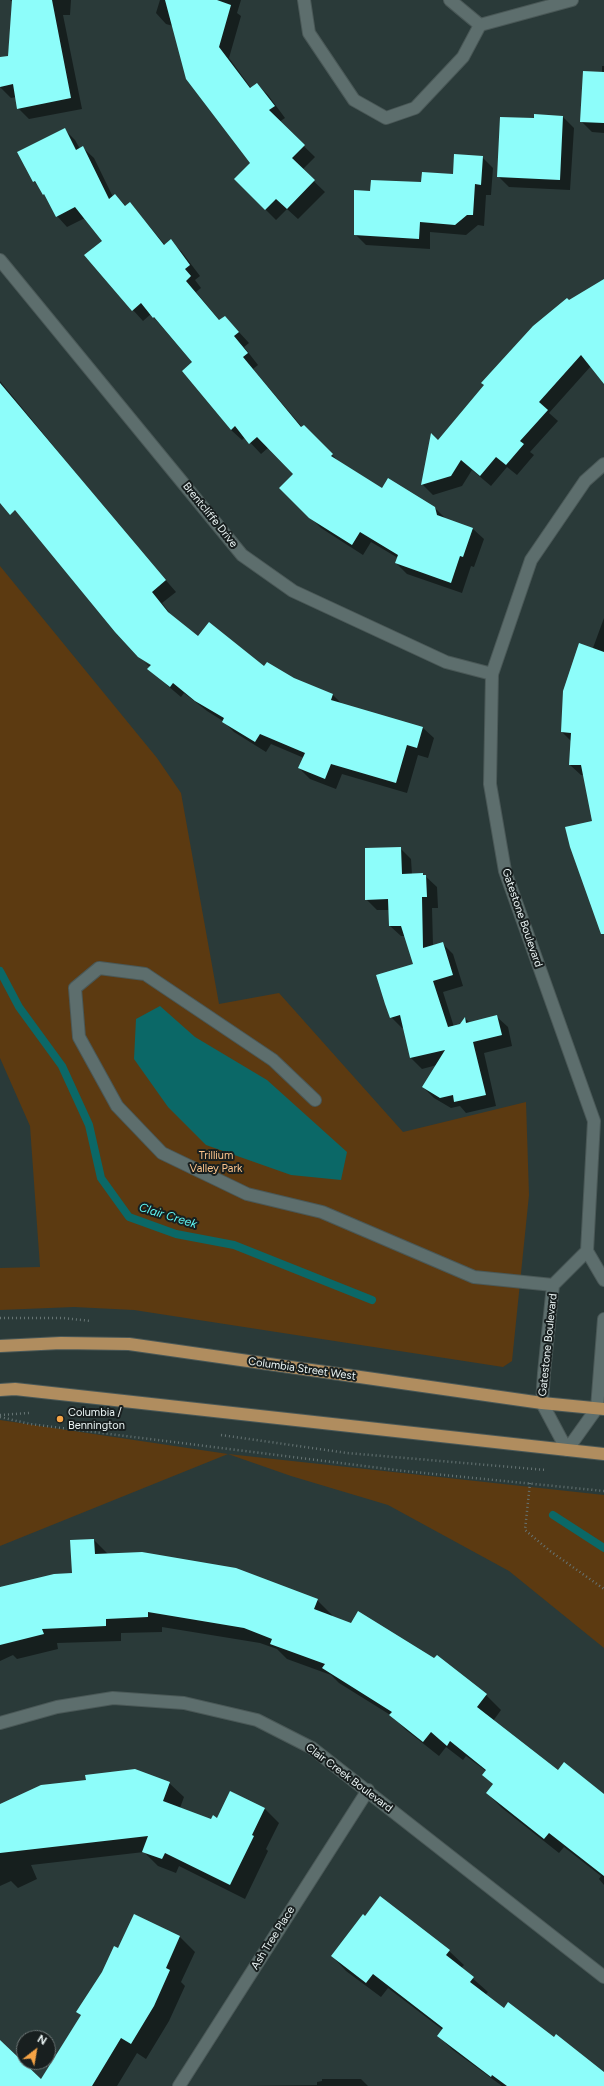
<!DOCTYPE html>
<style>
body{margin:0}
#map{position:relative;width:604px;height:2086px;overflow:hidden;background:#2a3a39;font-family:Figtree,sans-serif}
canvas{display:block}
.north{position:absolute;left:16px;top:2030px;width:40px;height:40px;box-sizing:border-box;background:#181f1f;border:1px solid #6c7575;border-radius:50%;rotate:31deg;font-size:11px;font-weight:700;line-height:16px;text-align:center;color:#ebf5f5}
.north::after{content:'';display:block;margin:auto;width:14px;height:18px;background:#f5a345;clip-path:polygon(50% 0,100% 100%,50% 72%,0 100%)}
</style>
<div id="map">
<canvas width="604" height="2086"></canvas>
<div class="north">N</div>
</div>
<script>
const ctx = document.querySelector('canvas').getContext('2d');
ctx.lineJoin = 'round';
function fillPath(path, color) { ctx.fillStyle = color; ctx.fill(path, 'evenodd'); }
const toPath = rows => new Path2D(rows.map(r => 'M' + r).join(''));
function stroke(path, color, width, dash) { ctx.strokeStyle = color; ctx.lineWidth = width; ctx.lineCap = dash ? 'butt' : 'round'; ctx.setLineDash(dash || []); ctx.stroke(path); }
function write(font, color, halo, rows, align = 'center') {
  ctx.font = font + ' Figtree,sans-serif'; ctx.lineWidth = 4; ctx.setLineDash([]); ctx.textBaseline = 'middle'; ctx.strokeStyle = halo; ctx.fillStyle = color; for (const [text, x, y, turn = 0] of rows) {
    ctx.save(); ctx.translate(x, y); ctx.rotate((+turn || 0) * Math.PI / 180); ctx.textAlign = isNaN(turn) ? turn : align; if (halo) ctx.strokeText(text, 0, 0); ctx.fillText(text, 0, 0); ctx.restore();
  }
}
const green = toPath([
 [0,566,157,758,181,793,219,1004,279,993,403,1132,526,1102,529,1195,512,1361,503,1367,134,1310,74,1307,0,1310,0,1268,40,1267,30,1126,0,1058],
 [0,1420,228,1454,604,1495,604,1648,509,1571,388,1505,291,1476,228,1454,0,1546]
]);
const water = toPath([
 [160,1006,195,1037,267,1080,347,1152,341,1180,291,1175,206,1145,168,1107,134,1059,136,1019]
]);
const shadow = toPath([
 [10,0,71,0,70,15,63,15,82,109,29,119,18,108,16,97,11,98,0,87,0,58,8,57,13,2],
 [160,0,241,0,237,13,241,16,229,58,251,88,257,84,268,95,285,118,279,122,315,157,302,170,325,192,298,219,287,209,276,220,235,179,251,163,173,26,166,24,156,13],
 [602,66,604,66,604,133,592,132,581,121,602,73],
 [535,115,563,117,574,128,570,190,509,187,498,176,535,119],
 [64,129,75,140,80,149,83,148,94,158,113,197,115,195,126,206,130,203,165,245,170,241,181,251,200,276,195,280,201,288,196,292,220,321,225,317,249,343,244,347,258,365,253,369,302,427,304,426,340,463,382,490,435,508,446,519,473,529,484,539,474,567,471,566,462,593,407,574,396,563,398,558,371,542,363,555,321,528,281,488,295,474,269,447,261,454,245,437,242,440,231,430,183,371,193,363,151,314,143,321,133,310,104,241,85,218,67,227,57,216,47,198,34,181],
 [482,157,493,168,491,195,486,195,484,226,478,225,466,235,430,232,430,249,366,245,355,234,371,192,422,183,454,175],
 [604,280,604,379,591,366,549,413,558,421,530,452,534,455,517,475,507,467,491,486,472,470,462,486,433,495,422,484,438,441,569,301],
 [0,381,130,539,176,592,162,603,174,619,198,637,265,667,333,695,342,704,423,728,434,738,428,758,418,755,407,793,342,774,336,789,310,779,299,768,304,758,271,744,266,752,234,732,223,721,207,711,184,693,181,697,148,669,150,667,144,662,154,668,0,479],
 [604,618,604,924,594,822,584,775,581,775,570,765,571,741,562,732],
 [400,848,411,859,412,875,423,874,437,887,438,908,432,908,433,946,442,943,453,954,463,986,443,992,454,1027,461,1025,465,1018,470,1023,497,1017,508,1027,512,1046,484,1053,496,1106,466,1113,460,1106,451,1108,434,1098,423,1087,437,1065,422,1069,411,1058,404,1027,402,1028,391,1017,415,964,405,936,401,936,390,926,389,910,377,910,366,899],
 [94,1540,109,1555,317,1600,332,1615,332,1617,434,1660,437,1656,486,1695,501,1710,493,1721,558,1772,604,1795,604,1885,599,1879,601,1876,564,1847,559,1853,502,1808,487,1793,494,1785,483,1775,486,1771,466,1756,463,1760,446,1747,439,1756,406,1730,392,1716,339,1683,331,1675,287,1659,277,1649,260,1643,162,1627,162,1632,121,1633,121,1641,57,1643,58,1649,17,1659,13,1655,0,1661,0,1588,73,1574],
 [169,1783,184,1797,180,1808,211,1820,265,1809,279,1823,266,1849,268,1851,245,1899,179,1866,176,1873,158,1866,144,1852,31,1865,37,1879,18,1888,11,1881,0,1886,0,1805],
 [380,1898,449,1951,464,1965,461,1968,488,1992,485,1995,504,2009,554,2039,604,2073,604,2086,502,2086,453,2050,438,2036,443,2030,388,1988,381,1997,346,1971,332,1956],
 [135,1915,180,1937,195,1952,181,1982,185,1986,169,2021,146,2059,137,2053,117,2086,0,2086,0,2061,42,2081,81,2016,78,2012,118,1949],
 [322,2079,361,2079,368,2086,246,2086,317,2085,317,2082,322,2081]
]);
const stream = toPath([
 [0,971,19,1007,62,1066,89,1125,101,1178,129,1217,176,1234,234,1245,372,1300],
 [553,1515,604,1548]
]);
const building = toPath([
 [12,0,52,0,71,98,17,109,13,84,0,87,0,57,8,56],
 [165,0,217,0,231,5,219,47,250,88,257,83,275,106,269,110,305,145,292,158,315,180,287,209,276,199,265,210,234,179,250,163,186,79],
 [583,71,604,72,604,123,580,122],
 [534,114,563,116,560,180,497,177,500,117,534,118],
 [65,128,76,150,83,146,109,199,115,194,125,206,130,202,164,245,171,239,190,265,185,269,191,276,186,281,219,320,225,316,239,332,234,336,248,353,243,357,301,427,304,425,333,454,331,456,382,488,388,478,435,507,437,515,473,528,463,557,460,556,451,583,395,563,398,555,360,532,352,545,309,518,279,488,293,474,257,437,249,444,235,426,231,430,182,371,192,362,154,317,153,318,141,303,132,311,84,255,102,241,75,207,56,217,44,194,43,195,35,181,33,182,17,152],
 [454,154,483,156,481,185,475,184,473,215,467,215,455,225,420,222,419,239,354,235,354,190,370,191,371,180,421,182,422,172,453,174],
 [604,279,604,384,581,355,539,402,548,410,520,441,524,444,506,465,496,457,480,476,461,460,451,476,421,485,431,433,438,440,484,385,481,383,533,326,567,298,569,300],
 [0,383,166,580,152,592,168,612,198,636,209,622,264,666,267,662,294,678,333,694,331,700,423,727,417,748,407,745,396,783,331,764,325,779,298,768,305,753,260,734,255,742,222,722,224,718,195,701,173,683,170,687,147,669,151,665,138,657,115,632,15,510,10,515,0,503],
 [579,643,604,652,604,934,601,934,570,847,565,827,592,821,581,765,569,765,571,733,561,732,563,691],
 [401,847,402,874,423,873,423,875,426,875,427,897,422,897,423,948,443,942,453,975,433,981,448,1027,460,1024,465,1017,466,1023,497,1015,502,1035,473,1042,486,1095,454,1102,453,1095,440,1098,422,1087,445,1050,410,1058,400,1015,390,1018,385,1004,376,975,413,964,401,926,389,926,388,899,365,900,365,848],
 [94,1539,95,1554,142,1552,236,1568,318,1599,314,1609,351,1623,358,1611,434,1658,437,1655,487,1694,477,1707,558,1770,564,1762,604,1794,604,1876,549,1833,544,1839,486,1793,493,1784,482,1775,486,1770,450,1741,447,1746,431,1732,423,1742,389,1715,392,1712,322,1668,325,1664,270,1644,272,1639,244,1628,148,1612,148,1617,106,1619,106,1626,42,1629,44,1634,0,1645,0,1587,54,1574,72,1573,70,1540],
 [135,1769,170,1782,163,1801,211,1819,213,1815,217,1818,230,1791,265,1808,252,1835,254,1836,230,1885,165,1853,162,1859,142,1852,148,1836,0,1853,0,1804,41,1785,86,1780,85,1775],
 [380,1896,450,1950,446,1955,474,1977,470,1982,504,2008,508,2002,554,2037,556,2034,604,2072,604,2086,507,2086,492,2075,491,2077,437,2036,443,2028,373,1974,366,1983,331,1956,363,1914,365,1916],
 [134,1914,180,1936,166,1968,170,1970,154,2006,131,2044,121,2038,92,2086,0,2086,0,2040,41,2079,81,2015,76,2012,102,1972,114,1946,118,1948]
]);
const path = toPath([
 [0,1318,63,1318,91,1321],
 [0,1415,29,1413],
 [0,1417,30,1424,404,1471,604,1491],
 [221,1435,347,1453,546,1470],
 [530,1483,525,1530,550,1551,604,1589]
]);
const minor = toPath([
 [304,0,309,33,354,100,386,118,415,108,463,57,480,25,572,0],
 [450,0,480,25],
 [0,260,242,555,293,591,446,662,492,674],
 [604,464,585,481,531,560,492,674,490,784,505,871,594,1121,587,1251,604,1280],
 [315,1100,273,1060,145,974,99,968,75,988,79,1037,117,1106,162,1153,247,1194,322,1212,474,1277,553,1285],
 [587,1251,553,1285,544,1373,542,1403,567,1450,597,1408,604,1319],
 [0,1723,57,1707,113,1698,184,1703,257,1720,312,1748,604,1977],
 [179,2086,368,1790]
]);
const major = toPath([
 [0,1346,61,1343,129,1344,542,1403,604,1409],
 [0,1390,15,1389,604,1454]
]);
const markers = [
 [60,1419,4,"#f5a345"]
];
const streetNames = [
 ["Brentcliffe Drive",210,515,51],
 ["Gatestone Boulevard",522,918,71],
 ["Gatestone Boulevard",548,1345,-84],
 ["Columbia Street West",302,1369,8],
 ["Clair Creek Boulevard",349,1778,37],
 ["Ash Tree Place",273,1938,-58]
];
const parkNames = [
 ["Trillium",216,1156],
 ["Valley Park",216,1169]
];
const poiNames = [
 ["Columbia /",68,1413],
 ["Bennington",68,1426]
];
const waterNames = [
 ["Clair Creek",168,1216,17]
];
fillPath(green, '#5c3a11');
fillPath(water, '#0b6867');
fillPath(shadow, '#0007');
stroke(stream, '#0b6867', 8);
fillPath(building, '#8dfdfa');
stroke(minor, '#4a5857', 14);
stroke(major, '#4a5857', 14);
stroke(path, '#667474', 2.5, [1, 3]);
stroke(minor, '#5d6e6d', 12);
stroke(major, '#b08d5f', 12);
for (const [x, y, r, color] of markers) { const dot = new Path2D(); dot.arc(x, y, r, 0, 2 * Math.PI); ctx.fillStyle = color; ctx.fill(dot); stroke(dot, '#181f1f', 1.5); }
write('11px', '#ebf5f5', '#181f1f', streetNames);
write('11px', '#fbc38b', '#181f1f', parkNames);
write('11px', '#ebf5f5', '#181f1f', poiNames, 'left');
write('italic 12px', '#5ef6f3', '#181f1f', waterNames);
</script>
